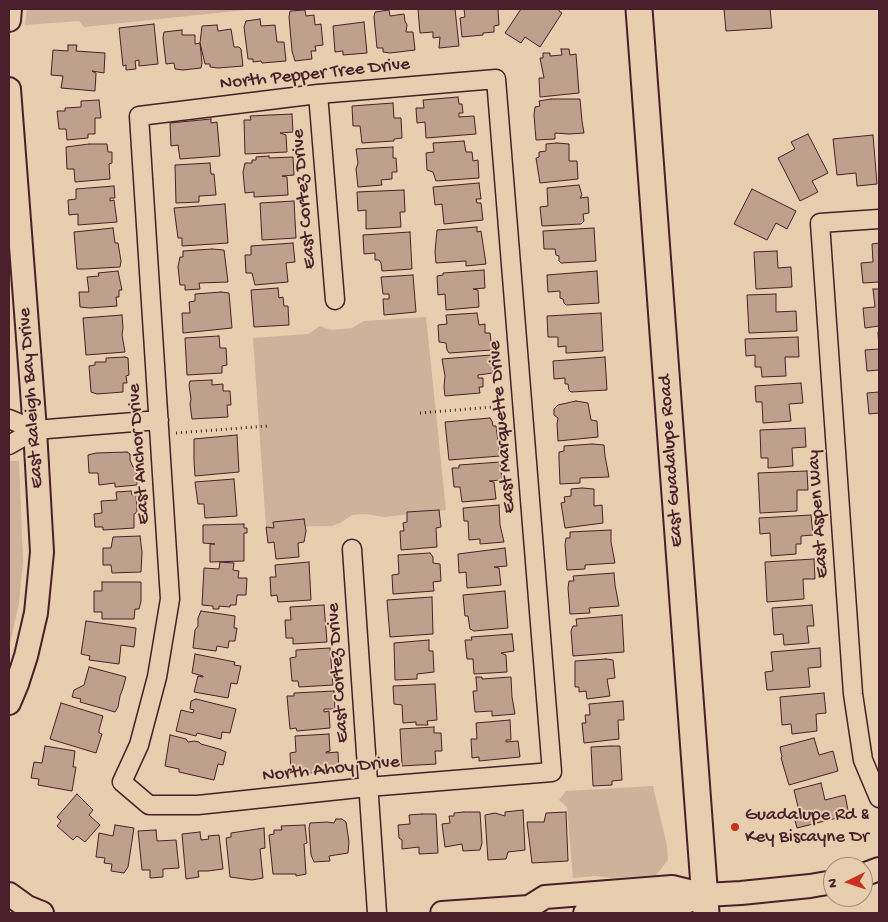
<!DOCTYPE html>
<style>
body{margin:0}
#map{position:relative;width:888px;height:922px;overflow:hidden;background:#e7ceaf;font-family:"Gochi Hand",sans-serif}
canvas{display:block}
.frame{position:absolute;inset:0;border:10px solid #4a1f2b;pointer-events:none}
.north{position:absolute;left:823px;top:857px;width:50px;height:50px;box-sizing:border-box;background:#e7ceaf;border:1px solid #a8887a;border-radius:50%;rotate:266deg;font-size:14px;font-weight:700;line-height:20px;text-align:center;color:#4a1f2b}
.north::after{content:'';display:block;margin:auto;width:18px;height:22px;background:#c8321e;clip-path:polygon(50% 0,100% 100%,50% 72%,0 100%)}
</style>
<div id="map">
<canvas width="888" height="922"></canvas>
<div class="frame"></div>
<div class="north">N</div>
</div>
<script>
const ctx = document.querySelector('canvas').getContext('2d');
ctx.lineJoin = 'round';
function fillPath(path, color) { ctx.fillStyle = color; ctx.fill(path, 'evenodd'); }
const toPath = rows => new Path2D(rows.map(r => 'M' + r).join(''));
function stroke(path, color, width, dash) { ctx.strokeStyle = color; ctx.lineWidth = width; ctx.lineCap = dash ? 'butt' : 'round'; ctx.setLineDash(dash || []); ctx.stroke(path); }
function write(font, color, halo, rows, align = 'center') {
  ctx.font = font + ' "Gochi Hand",sans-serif'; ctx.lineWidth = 4; ctx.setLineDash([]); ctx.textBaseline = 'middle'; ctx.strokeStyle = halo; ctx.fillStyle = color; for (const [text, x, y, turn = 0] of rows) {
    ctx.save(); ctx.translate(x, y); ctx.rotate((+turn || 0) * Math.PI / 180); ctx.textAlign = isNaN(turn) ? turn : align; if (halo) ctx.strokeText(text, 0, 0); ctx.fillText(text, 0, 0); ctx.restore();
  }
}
const green = toPath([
 [27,9,254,9,84,27,79,21,25,25],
 [426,317,446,510,384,517,365,514,352,515,342,522,332,526,266,527,253,338,308,334,320,326,331,330,352,328,364,321],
 [9,461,19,461,23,561,19,603,9,648],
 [653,786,667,846,668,860,656,875,611,878,596,876,573,878,567,807,559,800,566,791]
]);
const building = toPath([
 [418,9,455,9,459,46,439,48,440,37,433,38,433,32,420,33,418,9],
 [464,9,498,9,499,25,494,26,494,32,483,33,483,35,462,37,460,18,465,17,464,9],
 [521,9,559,9,559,11,562,13,540,47,525,37,521,43,505,33,521,9],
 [724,9,770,9,772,28,726,31,724,9],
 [305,10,306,16,314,15,315,25,321,24,323,45,315,46,316,51,311,51,312,59,295,61,292,51,289,17,290,11,305,10],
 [389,10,390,16,404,14,405,21,407,25,406,32,413,32,415,50,390,53,383,52,383,48,377,48,374,17,375,12,389,10],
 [260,19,261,26,275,25,277,42,284,42,286,61,262,63,261,61,253,62,253,59,248,59,244,27,246,21,260,19],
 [364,22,367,53,343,55,343,51,335,52,333,26,364,22],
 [154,24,158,64,139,66,139,60,135,61,136,69,126,70,126,65,123,66,119,28,154,24],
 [217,25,218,31,231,29,234,47,239,47,241,49,243,66,218,68,210,67,210,64,205,64,200,43,202,26,217,25],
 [182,30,182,35,195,35,195,44,200,43,202,63,201,68,183,70,175,69,174,63,166,64,163,38,164,32,182,30],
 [68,45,77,45,76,51,105,53,104,73,92,71,96,73,95,91,61,88,63,76,51,75,53,50,68,51,68,45],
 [561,49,569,49,570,55,576,54,579,93,540,97,539,78,544,78,540,58,543,58,543,53,550,53,550,56,562,55,561,49],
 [458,97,459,104,462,104,463,113,459,113,459,117,474,116,476,134,426,138,425,122,417,123,416,108,424,108,423,100,458,97],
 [551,99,580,99,582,121,584,133,569,134,555,133,555,139,536,140,534,115,535,107,540,106,539,101,551,99],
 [99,100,101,118,95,118,95,134,88,134,88,138,67,140,66,129,59,129,57,111,65,111,65,108,81,107,81,101,99,100],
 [393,103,394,118,401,118,402,138,394,139,394,141,362,143,360,126,353,126,352,106,393,103],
 [292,114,293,132,280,133,286,135,287,152,245,154,244,120,251,120,250,116,292,114],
 [211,119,211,123,217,122,220,156,180,159,178,145,171,146,170,123,211,119],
 [808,134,828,173,812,181,818,192,800,201,778,158,795,149,791,142,808,134],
 [873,135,877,184,857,186,856,173,837,175,833,139,873,135],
 [464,141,466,152,472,152,473,161,478,160,479,178,436,181,433,172,427,170,426,153,434,152,433,143,464,141],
 [557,143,569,144,569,161,577,161,578,179,540,183,536,158,539,157,539,152,546,151,546,144,557,143],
 [89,144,107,144,108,152,112,152,112,163,109,164,110,179,75,182,74,169,67,169,66,147,89,144],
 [393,147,393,158,396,158,397,172,392,172,392,179,381,180,382,185,358,187,356,169,358,163,356,149,393,147],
 [269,156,269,158,293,157,294,175,282,176,287,177,288,195,254,197,254,192,245,193,243,172,245,163,252,163,252,160,256,160,256,157,269,156],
 [210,163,211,174,214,174,216,195,199,196,199,202,176,203,175,165,210,163],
 [479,183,481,199,476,199,477,203,481,203,483,220,444,224,442,204,435,205,433,187,479,183],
 [579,185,582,195,580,198,588,197,589,213,583,214,584,221,581,224,542,226,540,207,548,206,547,188,579,185],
 [114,186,115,198,110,198,110,201,114,200,117,222,78,225,78,214,69,215,68,200,76,199,76,189,114,186],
 [752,189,796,211,787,229,776,223,767,240,734,224,752,189],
 [404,190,405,212,400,212,401,227,366,229,366,210,358,211,357,192,404,190],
 [294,201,296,238,262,240,260,203,294,201],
 [225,204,228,243,182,246,182,238,178,238,174,208,225,204],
 [477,227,477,232,481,231,486,264,466,266,466,261,436,263,435,252,437,230,477,227],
 [113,228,115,243,118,243,121,261,120,267,85,269,77,269,74,232,113,228],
 [594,228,596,261,561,263,559,261,559,256,556,255,555,249,544,249,543,231,594,228],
 [410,232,412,269,382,271,381,263,379,260,375,260,375,253,364,254,363,235,410,232],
 [293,243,295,262,286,263,288,282,255,285,252,273,246,273,245,255,251,255,251,246,293,243],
 [879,243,879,282,863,283,861,263,873,262,872,244,879,243],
 [212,249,224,250,228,282,199,283,200,289,185,290,185,285,180,285,178,267,180,257,183,257,183,251,212,249],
 [777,251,778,268,791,267,792,287,756,289,754,252,777,251],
 [484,270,485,288,473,289,478,290,479,307,446,310,445,294,438,295,437,276,443,275,443,273,484,270],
 [118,271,122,290,119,290,119,297,116,297,117,306,90,308,80,307,79,292,89,292,87,277,99,276,98,273,118,271],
 [597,271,599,303,566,305,564,303,563,299,560,298,560,291,548,292,547,275,597,271],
 [413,275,416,312,384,315,383,299,389,299,389,294,383,294,381,277,413,275],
 [278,288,279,298,283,297,284,306,288,306,289,325,254,327,251,290,278,288],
 [873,289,879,289,879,326,865,328,863,308,875,307,873,289],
 [221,292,229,293,232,328,183,333,182,313,190,313,189,302,195,301,195,294,221,292],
 [776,294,776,312,796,311,797,331,749,333,747,295,776,294],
 [477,313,479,325,485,324,485,333,490,333,492,350,449,353,447,350,446,343,439,342,438,325,447,324,446,315,477,313],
 [601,313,603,351,566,353,566,346,558,347,558,337,548,337,547,316,601,313],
 [122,315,123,328,122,335,125,352,86,355,83,318,122,315],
 [879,331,879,370,867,371,865,350,879,349,878,332,879,331],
 [219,336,220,348,226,348,227,365,222,366,222,373,187,375,185,338,219,336],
 [798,337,799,357,785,357,786,376,762,377,761,367,755,367,755,355,746,356,745,339,798,337],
 [491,355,493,373,478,375,478,378,483,378,483,387,479,387,480,393,445,396,444,387,445,376,442,359,491,355],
 [125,357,128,358,129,375,126,376,127,383,123,383,123,392,97,394,91,392,89,366,95,365,95,362,106,362,106,358,125,357],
 [605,357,607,390,571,392,569,390,568,384,565,384,565,378,554,379,553,361,605,357],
 [212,380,212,385,223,384,223,391,230,391,231,405,227,405,228,417,192,419,190,404,191,399,189,385,190,381,212,380],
 [801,383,803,403,789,404,791,421,763,423,762,402,756,402,755,386,801,383],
 [879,392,879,413,869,414,867,393,879,392],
 [576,401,588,403,591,420,597,421,598,437,558,441,557,424,558,418,554,415,554,409,558,405,576,401],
 [490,418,492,421,493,426,496,426,500,456,449,460,445,422,490,418],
 [805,428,806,447,792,448,793,466,768,468,768,458,761,458,760,430,805,428],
 [237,435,239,472,195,476,194,461,194,439,237,435],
 [592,444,604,445,605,456,609,477,580,478,580,483,560,484,559,459,559,452,564,451,564,446,592,444],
 [127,452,130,454,130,460,133,467,136,467,137,485,115,487,115,483,99,485,98,473,89,473,88,455,96,453,127,452],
 [500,462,502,480,489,481,494,482,496,499,462,502,460,487,454,487,452,468,459,468,459,465,500,462],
 [807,471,808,490,797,490,797,511,760,513,758,473,807,471],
 [234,479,237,516,205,518,204,504,198,504,195,482,234,479],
 [582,488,594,489,594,506,602,505,603,523,565,528,561,503,565,502,564,497,571,496,571,489,582,488],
 [131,491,132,495,136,494,137,512,134,514,134,528,103,530,103,527,95,527,94,514,102,513,101,501,117,500,116,492,131,491],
 [499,505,500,525,504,542,480,544,480,539,469,540,468,521,464,521,463,508,499,505],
 [439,510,441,527,436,528,437,547,401,550,400,531,404,531,403,523,407,522,407,512,439,510],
 [811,515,813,535,801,536,801,544,796,544,796,554,771,556,770,533,760,534,759,518,811,515],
 [304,519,306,531,304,542,298,543,299,557,276,559,274,542,268,543,266,527,274,528,273,522,304,519],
 [244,524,244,528,247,528,247,533,244,533,244,561,210,562,210,544,215,544,203,543,203,525,244,524],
 [611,530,611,542,615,563,585,565,585,569,567,570,565,545,566,538,570,538,570,532,611,530],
 [140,536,142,552,141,572,112,573,111,565,103,565,103,548,111,548,113,537,140,536],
 [505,548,507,566,494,567,499,568,501,585,467,588,466,572,459,573,458,554,505,548],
 [430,553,433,557,433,563,440,564,441,581,433,582,434,591,393,594,392,575,399,574,398,555,430,553],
 [814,559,815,579,803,579,804,599,767,602,765,562,814,559],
 [220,562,234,563,233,570,239,571,238,578,247,578,246,595,237,595,236,605,230,605,230,607,219,606,219,609,213,609,213,606,202,605,204,568,219,569,220,562],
 [309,562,311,600,278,602,277,595,271,596,270,577,276,577,275,565,309,562],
 [614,573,615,585,619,606,589,608,590,613,570,614,568,588,569,581,574,581,573,576,614,573],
 [102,582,141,582,141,601,139,609,135,609,134,619,102,619,102,612,94,612,94,591,102,591,102,582],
 [505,591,508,628,474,631,470,629,468,616,465,616,463,595,505,591],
 [432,597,433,634,390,637,387,600,432,597],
 [324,605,327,642,293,644,293,638,286,638,285,620,291,620,290,607,324,605],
 [812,605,814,626,807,626,809,643,784,645,783,634,774,635,772,608,812,605],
 [201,611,235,616,234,628,237,628,235,641,229,641,228,648,217,646,216,651,193,648,195,630,198,626,198,618,201,611],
 [622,615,624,652,573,656,571,631,573,626,577,626,576,619,622,615],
 [86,621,136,628,134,647,121,645,119,664,89,660,90,656,81,654,86,621],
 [512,634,514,651,501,653,506,655,507,672,474,674,473,659,467,659,465,640,472,640,471,637,512,634],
 [429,640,429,651,433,651,434,672,417,674,417,679,395,680,394,643,429,640],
 [330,648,333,685,299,687,298,681,292,681,290,658,296,657,296,650,330,648],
 [820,648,821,667,808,668,810,687,767,690,765,672,773,671,771,652,820,648],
 [195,654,235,662,234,665,241,666,237,684,231,683,228,698,194,692,198,676,203,677,203,676,192,673,195,654],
 [606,659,613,660,615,678,607,679,610,696,587,699,586,691,579,692,579,687,575,687,575,661,606,659],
 [89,667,126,677,123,688,120,696,118,707,115,712,80,702,81,699,72,697,74,690,84,685,89,667],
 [476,677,482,677,482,679,511,677,512,697,515,714,492,716,492,711,475,712,473,691,477,691,476,677],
 [435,684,437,720,427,721,428,725,416,725,416,722,403,723,402,705,394,704,393,686,435,684],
 [334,691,335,709,324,709,324,712,329,711,330,728,297,731,296,728,290,729,287,696,294,696,294,693,334,691],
 [824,693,826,713,816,714,817,731,792,734,791,724,782,725,780,697,824,693],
 [196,699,236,709,230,733,222,732,221,739,197,733,196,736,176,731,181,710,193,713,194,710,190,709,191,701,196,699],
 [623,701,624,720,618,720,619,739,584,743,582,723,586,723,585,715,590,715,589,704,623,701],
 [61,703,103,716,99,730,99,733,102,734,96,753,50,739,61,703],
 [510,720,511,740,506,740,506,742,518,741,520,757,479,761,479,757,472,758,471,739,477,739,476,723,510,720],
 [434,727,434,733,441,733,442,751,435,751,436,764,402,766,400,729,434,727],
 [329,734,330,751,326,752,326,753,338,752,339,771,297,774,297,771,291,771,290,753,296,752,295,736,329,734],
 [170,735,186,739,188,742,194,741,199,742,201,744,219,749,226,752,223,765,218,764,214,780,179,772,179,769,165,766,170,735],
 [814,738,819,755,833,751,838,771,789,785,781,758,782,757,780,747,814,738],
 [45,746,75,751,73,767,76,767,72,791,38,785,39,779,31,778,34,762,42,763,45,746],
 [611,746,620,746,622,780,612,781,612,785,593,786,591,747,611,746],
 [821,783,825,800,845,795,849,815,797,828,793,812,799,811,794,790,821,783],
 [77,794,93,810,89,815,100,825,85,842,77,836,73,840,57,826,61,821,57,817,77,794],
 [523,810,525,850,508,852,506,859,488,860,485,815,495,813,505,816,505,812,523,810],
 [464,812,480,812,482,843,480,850,463,851,462,844,445,847,442,824,450,823,449,816,454,816,454,813,464,812],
 [566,812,568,861,532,863,527,822,544,822,546,813,566,812],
 [422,814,436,814,438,853,419,854,419,847,402,849,402,840,399,838,398,825,410,824,409,815,422,814],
 [336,819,342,819,346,822,349,842,348,853,329,856,330,861,314,862,311,855,309,828,310,823,327,822,334,823,336,819],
 [115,825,134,828,128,867,124,873,111,871,112,864,104,863,105,858,96,857,99,833,113,836,115,825],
 [305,825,307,843,304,844,306,874,296,876,296,874,273,874,269,835,274,834,274,830,282,830,281,826,305,825],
 [264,828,265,848,260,849,263,878,252,880,230,877,226,838,231,837,231,833,264,828],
 [156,830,157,841,176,840,179,868,163,869,163,877,150,878,150,870,142,870,138,831,156,830],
 [200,832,201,840,209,839,208,836,219,835,223,869,208,871,198,871,199,877,186,879,182,834,200,832]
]);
const path = toPath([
 [420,413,505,406],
 [176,433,268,426]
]);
const minor = toPath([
 [496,79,552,772,368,787,198,805,149,805,122,782,139,745,157,677,170,599,139,116,318,94,496,79],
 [318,94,335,300],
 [879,219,820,223,853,694,863,760,879,798],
 [9,419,35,430],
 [9,445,35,430,159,420],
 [352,549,377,913]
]);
const tertiary = toPath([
 [9,20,10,9],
 [9,89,35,430,42,552,36,613,26,656,17,684,9,703],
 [863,875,879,869],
 [9,894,27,907,42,913],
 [442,913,529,907,545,897,672,887,705,895,741,893,810,886,833,882],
 [585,913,672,907,705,895]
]);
const secondary = toPath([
 [639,9,706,913]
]);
const markers = [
 [735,827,5,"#c8321e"]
];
const streetNames = [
 ["North Pepper Tree Drive",315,75,-6],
 ["East Cortez Drive",305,199,-95],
 ["East Raleigh Bay Drive",32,398,-94],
 ["East Marquette Drive",503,427,-95],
 ["East Anchor Drive",140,454,-94],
 ["East Guadalupe Road",672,461,-94],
 ["East Aspen Way",819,514,-94],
 ["East Cortez Drive",339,673,-94],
 ["North Ahoy Drive",331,770,-6]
];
const poiNames = [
 ["Guadalupe Rd &",745,816],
 ["Key Biscayne Dr",745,838]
];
fillPath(green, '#ceb299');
fillPath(building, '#bea08d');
stroke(building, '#4a1f2b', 1);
stroke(minor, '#4a1f2b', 21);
stroke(tertiary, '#4a1f2b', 26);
stroke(secondary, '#4a1f2b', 29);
stroke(path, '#4a1f2b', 3, [1, 4]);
stroke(minor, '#e7ceaf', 18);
stroke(tertiary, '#e7ceaf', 22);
stroke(secondary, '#e7ceaf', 25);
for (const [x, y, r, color] of markers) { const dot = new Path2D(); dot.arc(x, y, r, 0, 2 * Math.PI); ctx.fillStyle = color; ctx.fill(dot); stroke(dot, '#e7ceaf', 2); }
write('19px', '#4a1f2b', '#e7ceaf', streetNames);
write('19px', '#4a1f2b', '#e7ceaf', poiNames, 'left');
</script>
